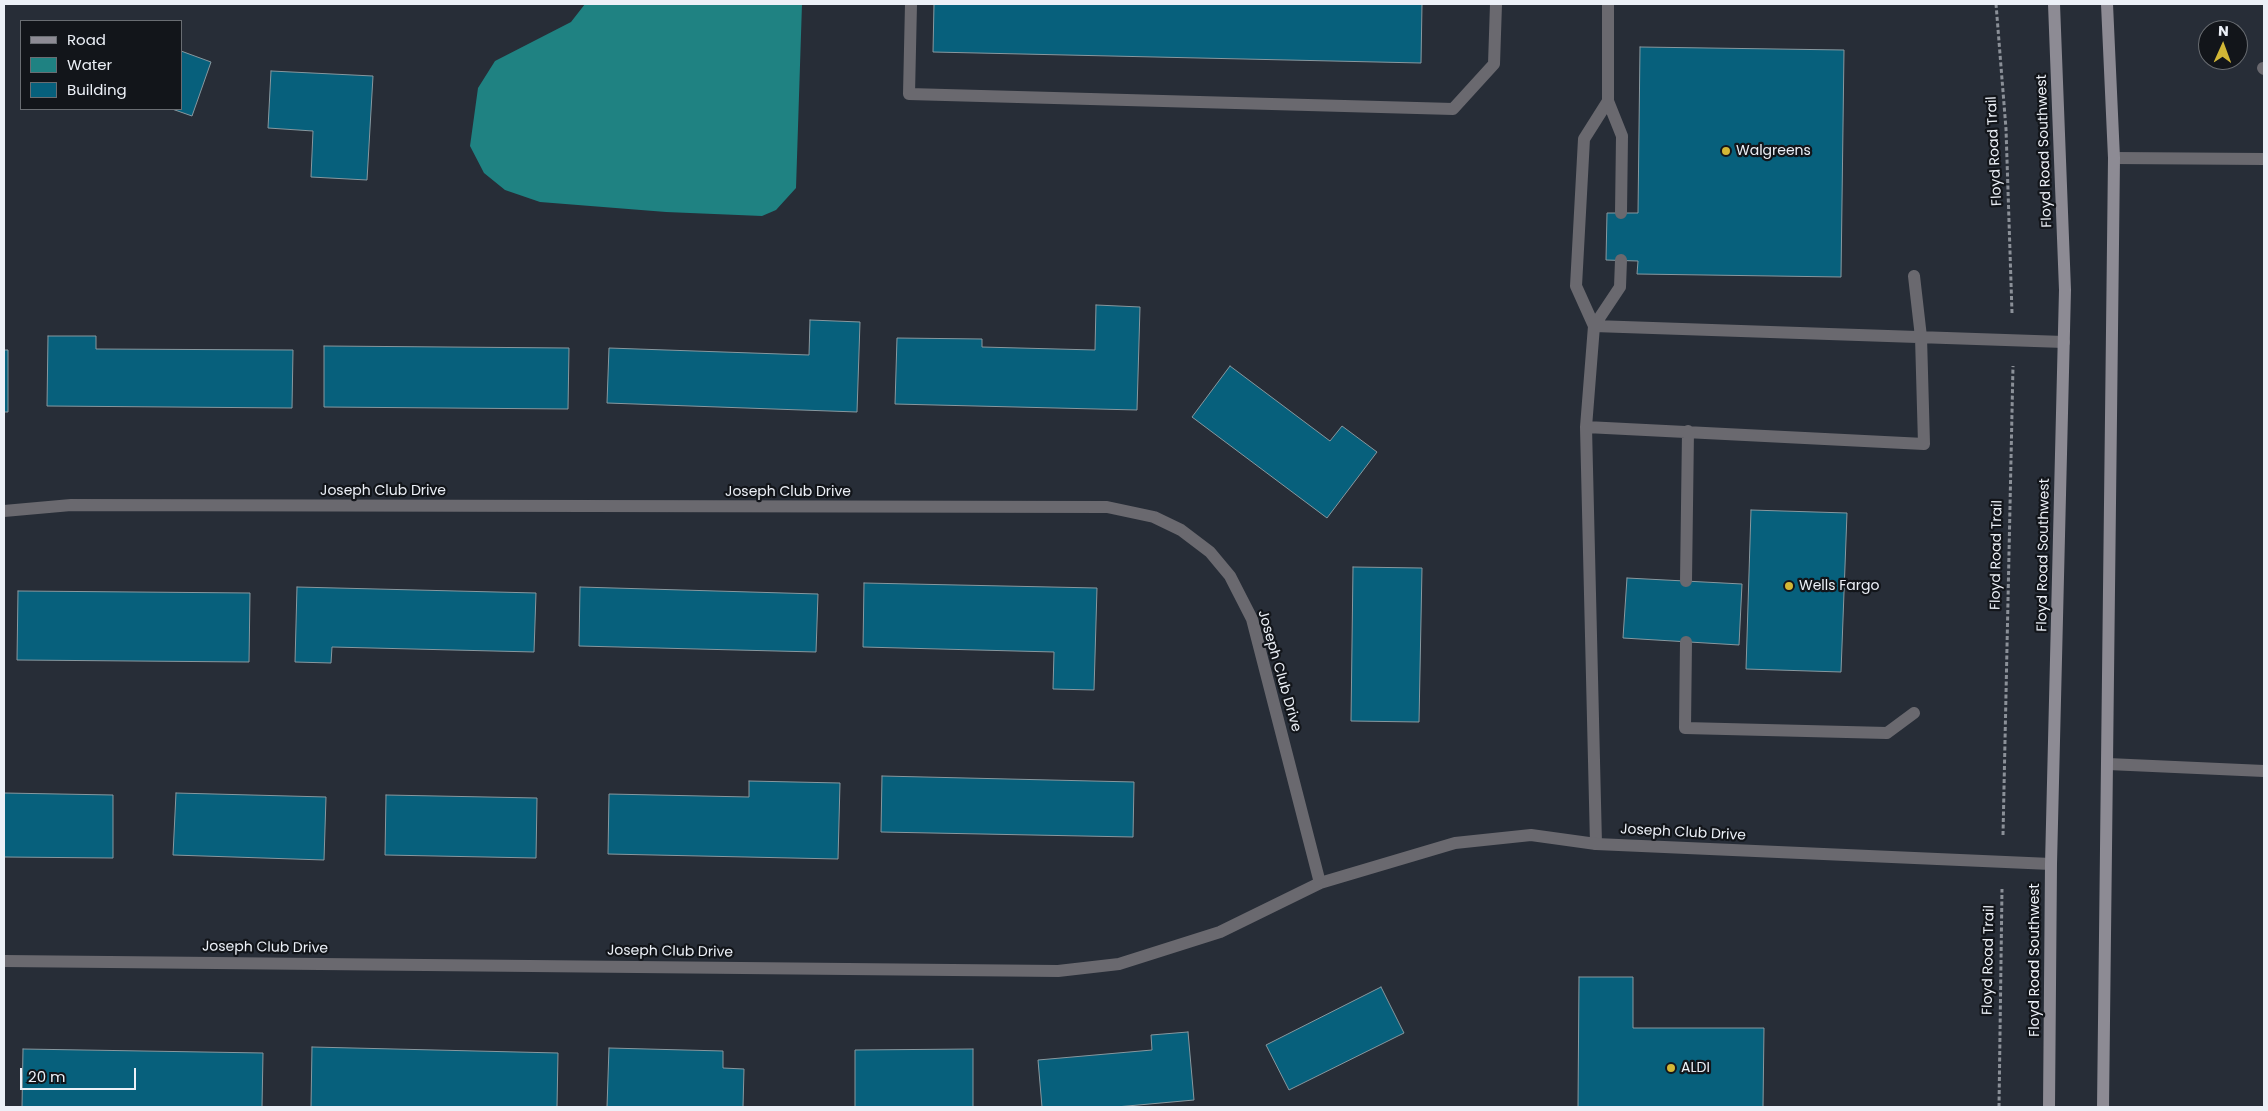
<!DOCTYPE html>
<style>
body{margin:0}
#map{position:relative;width:2268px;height:1111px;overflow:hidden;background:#272d37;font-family:Poppins,sans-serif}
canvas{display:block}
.frame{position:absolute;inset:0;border:5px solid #ecf0f7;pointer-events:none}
.legend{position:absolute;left:20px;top:20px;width:162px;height:90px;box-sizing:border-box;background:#12151a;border:1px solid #696d72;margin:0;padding:6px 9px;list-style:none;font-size:15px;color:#ecf0f7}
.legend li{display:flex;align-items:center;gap:10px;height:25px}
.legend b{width:25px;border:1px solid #696d72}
.north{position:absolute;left:2198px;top:20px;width:50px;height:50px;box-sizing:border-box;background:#12151a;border:1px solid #696d72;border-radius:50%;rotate:2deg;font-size:14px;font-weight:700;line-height:20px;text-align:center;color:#ecf0f7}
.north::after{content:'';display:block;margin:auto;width:18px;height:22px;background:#d2b736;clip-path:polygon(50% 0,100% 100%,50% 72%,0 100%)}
.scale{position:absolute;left:20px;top:1068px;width:116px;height:22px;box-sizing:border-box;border:2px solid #ecf0f7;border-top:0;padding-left:6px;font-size:15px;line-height:18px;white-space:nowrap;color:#ecf0f7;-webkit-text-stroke:4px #12151a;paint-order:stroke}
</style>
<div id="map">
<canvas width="2268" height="1111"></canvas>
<div class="frame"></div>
<ul class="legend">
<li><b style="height:6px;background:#8d8b94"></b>Road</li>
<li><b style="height:14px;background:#1f8282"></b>Water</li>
<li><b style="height:14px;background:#07607c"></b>Building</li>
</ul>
<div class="north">N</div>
<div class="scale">20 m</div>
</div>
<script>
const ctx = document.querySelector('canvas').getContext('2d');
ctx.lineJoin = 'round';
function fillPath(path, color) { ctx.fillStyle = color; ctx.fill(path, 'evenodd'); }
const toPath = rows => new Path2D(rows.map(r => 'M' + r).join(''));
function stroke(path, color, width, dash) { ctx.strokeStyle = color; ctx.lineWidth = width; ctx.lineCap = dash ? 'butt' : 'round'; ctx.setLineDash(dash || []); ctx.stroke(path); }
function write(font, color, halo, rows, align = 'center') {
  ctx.font = font + ' Poppins,sans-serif'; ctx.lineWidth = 4.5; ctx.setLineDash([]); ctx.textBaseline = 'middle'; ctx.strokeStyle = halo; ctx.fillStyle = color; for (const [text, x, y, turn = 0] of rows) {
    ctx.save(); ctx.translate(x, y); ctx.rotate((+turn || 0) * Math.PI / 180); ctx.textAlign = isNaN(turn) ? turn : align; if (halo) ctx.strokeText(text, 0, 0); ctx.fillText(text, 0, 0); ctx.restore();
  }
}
const water = toPath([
 [585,4,802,4,796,188,776,210,762,216,666,212,540,202,505,190,484,173,470,146,478,88,495,61,571,22]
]);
const building = toPath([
 [934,4,1422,4,1421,63,933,52,934,4],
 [1640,47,1844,50,1841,277,1637,274,1638,261,1606,260,1607,213,1638,213,1640,47],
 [181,51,211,62,192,116,172,109,181,109,181,51],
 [271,71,373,76,367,180,311,177,313,131,268,128,271,71],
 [1096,305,1140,307,1137,410,895,404,897,338,982,339,982,347,1095,350,1096,305],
 [810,320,860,322,857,412,607,403,609,348,809,355,810,320],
 [48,336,96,336,96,349,293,350,292,408,47,406,48,336],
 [324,346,569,348,568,409,324,407,324,346],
 [4,350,8,350,8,412,4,412,4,350],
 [1230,366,1330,441,1342,426,1377,452,1327,518,1192,417,1230,366],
 [1751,510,1847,513,1841,672,1746,669,1751,510],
 [1353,567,1422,568,1419,722,1351,721,1353,567],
 [1627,578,1742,584,1739,645,1623,638,1627,578],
 [864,583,1097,588,1094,690,1053,689,1054,652,863,647,864,583],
 [297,587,536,593,534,652,332,647,331,663,295,662,297,587],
 [580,587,818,594,816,652,579,646,580,587],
 [18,591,250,593,249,662,17,660,18,591],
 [882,776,1134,782,1133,837,881,832,882,776],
 [749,781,840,783,838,859,608,854,609,794,749,797,749,781],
 [4,793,113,795,113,858,4,857,4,793],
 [176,793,326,797,324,860,173,855,176,793],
 [386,795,537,798,536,858,385,855,386,795],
 [1579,977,1633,977,1633,1028,1764,1028,1763,1107,1578,1107,1579,977],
 [1381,987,1404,1033,1289,1090,1266,1045,1381,987],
 [1188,1032,1194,1100,1116,1107,1042,1107,1038,1060,1152,1050,1151,1035,1188,1032],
 [312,1047,558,1053,557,1107,311,1107,312,1047],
 [609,1048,723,1051,723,1068,744,1069,743,1107,607,1107,609,1048],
 [23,1049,263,1053,262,1107,22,1107,23,1049],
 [973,1049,973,1107,855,1107,855,1050,973,1049]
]);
const path = toPath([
 [1996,4,2006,129,2012,313],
 [2003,835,2013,366],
 [1999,1107,2002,889]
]);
const lane = toPath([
 [911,4,909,94,1453,109,1494,64,1496,4],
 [2263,68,2264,69],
 [1608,101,1622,136,1621,213],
 [2114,158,2264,159],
 [1594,326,1576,286,1584,139,1608,101,1608,4],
 [1594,326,1620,287,1621,260],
 [1586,427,1924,444,1921,337,1914,276],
 [1686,581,1688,431],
 [1686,642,1685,728,1887,733,1914,713],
 [2108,764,2264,771],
 [1596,844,1586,427,1594,326,2064,342]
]);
const street = toPath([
 [4,511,71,505,1107,507,1154,517,1181,530,1210,552,1230,576,1252,619,1320,883,1220,932,1119,964,1058,971,4,961],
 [1320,883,1455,843,1531,835,1596,844,2051,864]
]);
const secondary = toPath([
 [2049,1107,2051,864,2065,290,2054,4],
 [2103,1107,2114,158,2107,4]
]);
const markers = [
 [1726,151,5,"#d2b736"],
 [1789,586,5,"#d2b736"],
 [1671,1068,5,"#d2b736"]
];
const poiNames = [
 ["Walgreens",1736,151],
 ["Wells Fargo",1799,586],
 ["ALDI",1681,1068]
];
const streetNames = [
 ["Floyd Road Trail",1995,151,-93],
 ["Floyd Road Southwest",2045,151,-92],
 ["Joseph Club Drive",383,491],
 ["Joseph Club Drive",788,492],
 ["Floyd Road Trail",1997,555,-89],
 ["Floyd Road Southwest",2044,555,-89],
 ["Joseph Club Drive",1279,671,74],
 ["Joseph Club Drive",1683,833,3],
 ["Joseph Club Drive",265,948,1],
 ["Joseph Club Drive",670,952,1],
 ["Floyd Road Trail",1989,960,-89],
 ["Floyd Road Southwest",2035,960,-90]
];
fillPath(water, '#1f8282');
fillPath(building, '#07607c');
stroke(building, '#88989f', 1);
stroke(path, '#8b9098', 3, [4, 2.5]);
stroke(lane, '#6a696f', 12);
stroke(street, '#6a696f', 12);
stroke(secondary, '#8d8b94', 12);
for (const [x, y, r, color] of markers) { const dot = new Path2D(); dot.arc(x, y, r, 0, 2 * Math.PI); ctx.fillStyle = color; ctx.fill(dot); stroke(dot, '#12151a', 2); }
write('14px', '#ecf0f7', '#12151a', poiNames, 'left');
write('14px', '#ecf0f7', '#12151a', streetNames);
</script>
